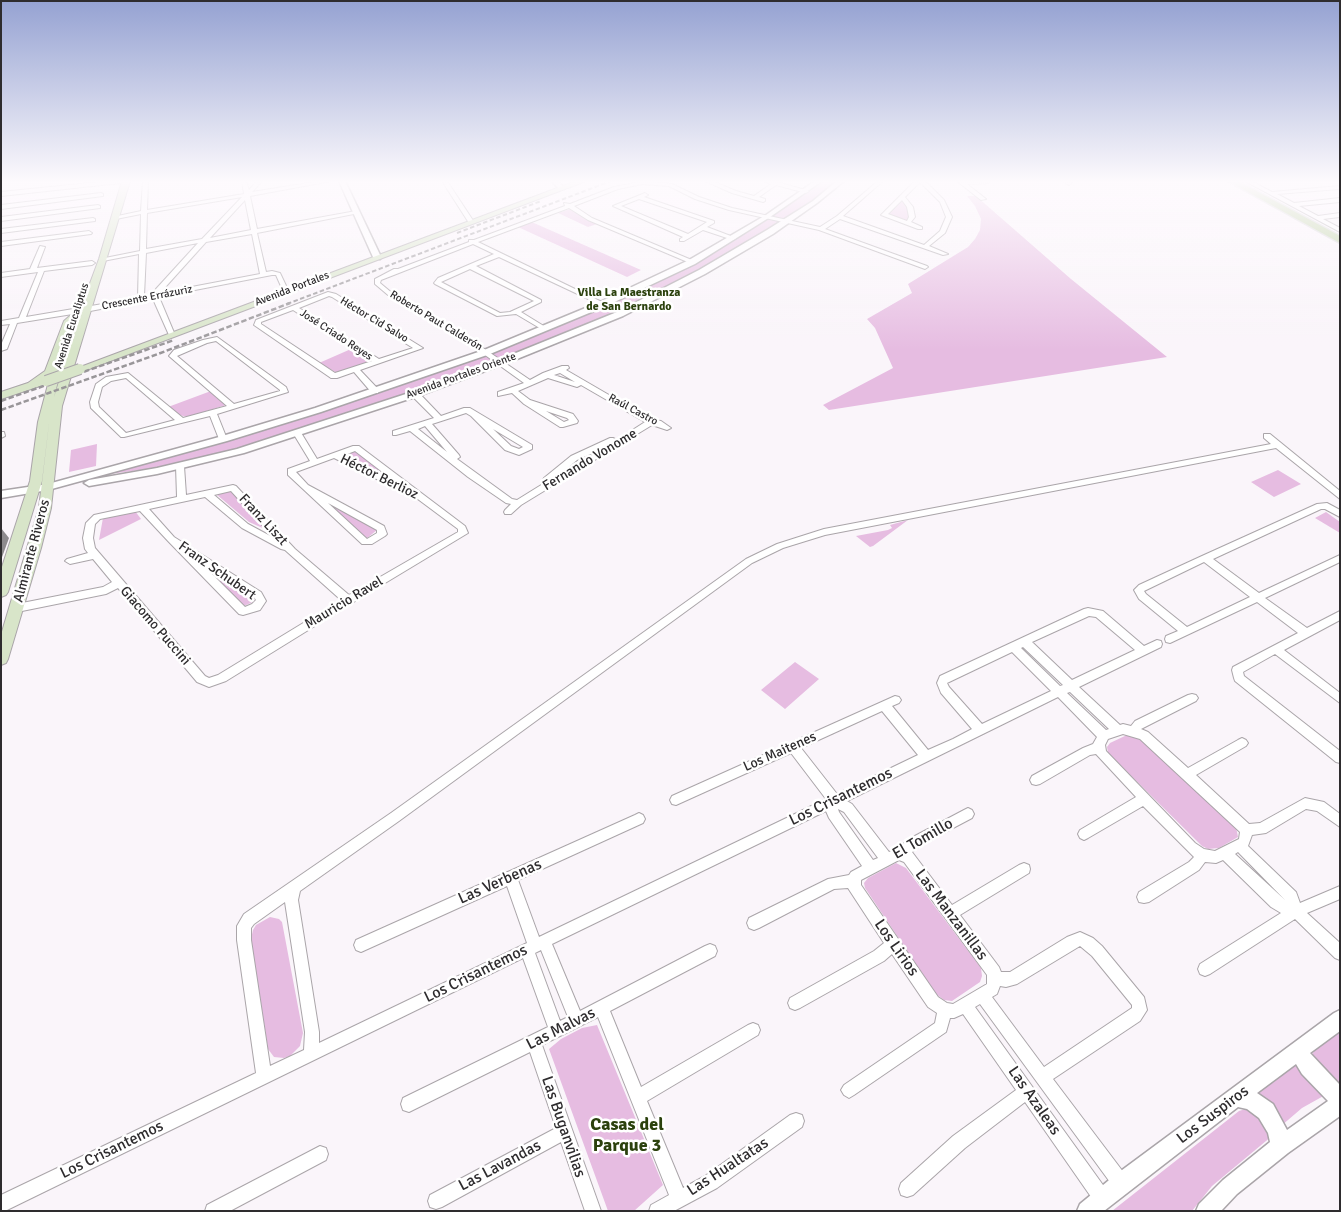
<!DOCTYPE html>
<meta charset="utf-8">
<style>
body{margin:0}
#map{position:relative;width:1341px;height:1212px;overflow:hidden;background:#faf5fa;font-family:Signika,sans-serif}
canvas{display:block}
.frame{position:absolute;inset:0;border:2px solid #2e2c2e;pointer-events:none}
</style>
<div id="map">
<canvas width="1341" height="1212"></canvas>
<div class="frame"></div>
</div>
<script>
const ctx = document.querySelector('canvas').getContext('2d');
ctx.lineJoin = 'round';
function fillPath(path, color) { ctx.fillStyle = color; ctx.fill(path, 'evenodd'); }
const toPath = rows => new Path2D(rows.map(r => 'M' + r).join(''));
function stroke(path, color, width, dash) { ctx.strokeStyle = color; ctx.lineWidth = width; ctx.lineCap = dash ? 'butt' : 'round'; ctx.setLineDash(dash || []); ctx.stroke(path); }
function write(font, color, halo, rows, align = 'center') {
  ctx.font = font + ' Signika,sans-serif'; ctx.lineWidth = 5; ctx.setLineDash([]); ctx.textBaseline = 'middle'; ctx.strokeStyle = halo; ctx.fillStyle = color; for (const [text, x, y, turn = 0] of rows) {
    ctx.save(); ctx.translate(x, y); ctx.rotate((+turn || 0) * Math.PI / 180); ctx.textAlign = isNaN(turn) ? turn : align; if (halo) ctx.strokeText(text, 0, 0); ctx.fillText(text, 0, 0); ctx.restore();
  }
}
const green = toPath([
 [820,181,837,181,798,212,708,265,655,294,592,322,450,379,268,440,170,466,110,474,110,471,319,412,530,337,648,285,767,219],
 [967,196,976,196,1071,279,1167,357,829,410,823,405,893,368,875,328,867,319,912,293,908,284,968,247,975,239,980,230,981,219,975,206],
 [903,200,908,206,910,216,907,221,888,214],
 [570,209,580,213,585,218,597,224,588,227,558,213],
 [531,222,534,223,641,270,627,277,518,227],
 [351,349,370,361,337,373,319,363],
 [211,391,226,405,188,417,179,415,168,407],
 [97,444,96,466,69,472,71,450],
 [355,451,392,480,343,455],
 [1278,470,1301,484,1274,497,1251,482],
 [230,491,267,530,249,522,216,494],
 [326,501,377,530,366,539],
 [135,511,141,519,99,540,103,518],
 [1326,512,1340,522,1340,533,1315,518],
 [908,520,873,546,870,547,856,536,888,530,892,528,890,525],
 [193,555,257,600,244,606],
 [795,662,819,679,785,709,761,690],
 [1127,735,1137,736,1236,827,1238,837,1219,848,1208,849,1202,846,1108,753,1107,747,1110,743],
 [896,863,906,868,981,968,982,976,980,982,952,1001,944,1000,936,994,865,888,864,883,868,878],
 [270,917,279,919,282,922,303,1033,300,1046,290,1056,284,1058,274,1057,268,1049,251,939,253,930,256,925],
 [597,1025,663,1185,634,1211,608,1211,549,1049,561,1039,582,1028],
 [1340,1026,1340,1083,1335,1082,1312,1056,1315,1047],
 [1300,1060,1327,1094,1302,1108,1281,1126,1253,1094,1274,1082],
 [1255,1106,1272,1136,1212,1186,1192,1211,1112,1211,1239,1111]
]);
const minor = toPath([
 [109,181,123,181,120,183,1,196,1,192,109,181],
 [143,181,148,181,147,210,244,194,242,181,246,181,249,190,257,181,262,181,252,192,321,181,331,181,250,196,257,229,356,211,359,213,257,233,266,272,272,271,280,273,289,292,288,293,284,293,276,275,272,275,159,297,175,335,172,337,169,335,153,299,85,312,17,323,7,349,1,351,1,345,10,324,1,325,1,321,19,318,38,272,1,277,1,273,30,269,40,246,45,247,37,268,92,261,95,263,92,265,44,271,26,317,138,298,139,254,103,261,100,259,140,251,141,214,116,219,113,217,141,211,143,181],
 [242,197,202,239,146,249,147,213,242,197],
 [245,200,251,230,210,238,245,200],
 [252,234,260,274,160,293,206,242,252,234],
 [198,243,156,289,152,295,144,296,146,253,198,243],
 [442,181,447,181,474,222,473,223,469,223,442,181],
 [644,181,672,184,699,197,732,208,820,227,837,216,878,181,883,181,843,216,924,245,940,231,946,217,940,202,920,182,905,197,913,207,915,217,911,222,922,227,922,229,918,229,881,215,915,181,925,181,944,200,952,217,945,233,929,246,948,254,943,255,840,219,825,229,927,266,928,267,925,269,819,230,729,210,695,199,669,186,642,184,618,189,574,206,592,218,694,261,694,263,690,263,588,220,569,208,478,242,606,304,601,305,499,257,476,266,541,300,541,302,521,312,547,328,547,330,543,330,516,314,497,316,435,284,434,283,438,278,494,254,473,244,381,280,380,283,392,293,464,335,530,380,543,373,562,366,568,366,569,368,566,370,652,420,661,421,671,428,667,430,652,425,521,505,511,514,505,514,504,512,505,510,511,504,506,503,468,477,410,431,396,435,393,435,393,431,434,418,412,396,412,392,418,392,441,416,464,408,470,408,532,445,532,449,519,455,505,450,471,416,466,413,432,424,459,455,460,457,457,459,512,499,517,500,546,482,543,480,544,478,571,456,610,438,613,438,617,440,645,422,581,385,577,387,548,378,518,391,530,400,573,414,578,421,577,423,563,427,560,427,524,404,512,393,498,396,498,392,524,383,460,337,388,295,375,284,375,279,394,269,398,269,469,242,469,240,474,240,565,206,564,203,570,204,614,187,644,181],
 [902,200,907,207,909,217,907,221,888,214,902,200],
 [470,269,534,301,510,312,500,313,441,282,470,269],
 [560,373,575,382,554,375,560,373],
 [546,411,567,418,569,420,564,422,546,411],
 [425,426,447,452,418,429,425,426],
 [493,429,523,447,519,449,511,446,493,429],
 [608,446,559,475,577,460,608,446],
 [705,181,712,181,736,191,754,196,771,184,763,181,781,181,780,183,809,191,806,193,776,185,759,197,765,199,765,201,763,202,732,193,705,181],
 [957,181,990,181,988,183,967,184,986,199,981,200,957,181],
 [1062,181,1068,181,1072,183,1069,185,1062,181],
 [1245,181,1251,181,1272,192,1340,186,1339,189,1277,194,1294,203,1340,198,1340,202,1299,206,1318,216,1340,213,1340,217,1323,219,1340,228,1340,232,1245,181],
 [101,193,103,194,103,196,1,209,1,205,101,193],
 [645,193,648,195,644,197,714,221,714,223,707,227,736,238,733,240,703,230,684,241,680,241,680,239,683,237,613,206,645,193],
 [639,199,707,222,688,234,621,206,639,199],
 [98,205,100,206,100,208,1,221,1,217,98,205],
 [93,218,95,219,95,221,1,233,1,229,93,218],
 [89,231,92,233,91,234,1,246,1,242,89,231],
 [328,292,336,294,423,348,360,370,378,389,378,393,372,393,354,372,337,378,331,378,254,325,256,320,328,292],
 [329,296,332,297,413,348,379,359,299,308,329,296],
 [293,310,372,361,335,373,261,324,261,322,293,310],
 [217,337,286,387,288,392,217,414,227,439,226,441,220,441,219,439,210,416,124,437,121,437,91,408,90,402,96,384,106,377,128,373,183,418,227,406,169,356,174,350,203,340,217,337],
 [216,341,280,390,280,391,234,404,177,356,207,343,216,341],
 [126,378,175,420,126,433,99,407,98,402,102,387,111,381,126,378],
 [294,431,300,431,317,459,353,446,359,446,465,526,468,533,352,603,226,681,209,687,197,682,118,588,106,594,17,612,13,611,12,608,13,605,17,604,103,587,112,582,93,559,70,564,65,561,67,559,88,553,85,549,83,538,86,523,94,515,177,497,176,466,180,463,184,466,186,495,233,485,236,486,295,549,349,595,458,532,458,529,407,491,401,491,334,458,296,472,308,485,384,526,387,534,385,536,372,544,362,544,288,475,288,469,310,461,293,433,294,431],
 [355,451,394,481,342,456,355,451],
 [231,491,274,538,248,524,214,495,231,491],
 [205,497,242,528,281,549,285,550,341,600,218,675,209,678,205,676,95,548,93,538,95,524,100,519,140,511,168,541,239,614,243,615,260,610,266,601,261,592,174,537,149,509,205,497],
 [328,503,377,530,377,533,367,539,328,503],
 [200,562,254,597,256,600,252,604,245,607,200,562],
 [1,432,4,432,5,436,1,438,1,432],
 [1264,434,1270,434,1340,491,1340,499,1276,448,825,535,783,548,752,563,399,821,300,891,298,900,319,1032,319,1043,527,943,507,886,361,952,356,950,354,945,356,940,635,815,639,813,643,815,645,819,643,823,518,880,539,937,826,799,791,753,676,805,672,804,670,800,672,796,895,696,899,697,901,700,899,703,892,706,928,750,953,739,972,729,941,693,937,683,940,676,1084,609,1088,608,1103,611,1144,646,1157,640,1161,641,1162,644,1161,647,1079,687,1120,725,1123,724,1131,726,1135,721,1188,695,1192,694,1196,695,1198,698,1196,701,1141,729,1148,732,1188,768,1238,740,1242,738,1246,740,1248,743,1246,746,1196,775,1249,824,1260,823,1305,798,1324,802,1340,814,1340,827,1317,811,1306,809,1266,833,1252,835,1248,846,1296,892,1300,903,1340,886,1340,899,1307,913,1340,943,1340,960,1335,958,1295,919,1210,974,1205,976,1200,974,1198,969,1200,964,1281,913,1271,907,1223,860,1216,863,1205,862,1199,870,1149,902,1144,903,1139,902,1137,897,1139,892,1189,862,1194,857,1143,806,1088,838,1084,840,1080,838,1078,834,1080,830,1136,797,1096,754,1090,755,1040,784,1036,785,1032,784,1030,780,1032,776,1083,748,1093,744,1097,737,1058,697,847,801,852,804,889,852,900,848,903,844,913,837,964,810,968,808,972,810,974,814,972,818,921,845,912,852,952,905,1019,865,1024,863,1029,865,1030,869,1029,873,960,915,999,967,1001,972,1010,972,1067,937,1080,932,1093,938,1102,946,1144,997,1147,1010,1140,1021,1053,1079,1127,1177,1129,1183,1127,1189,1121,1191,1115,1189,980,1004,975,1007,1108,1192,1110,1198,1108,1204,1102,1206,1096,1204,1025,1102,965,1148,913,1195,907,1197,901,1195,899,1189,901,1183,953,1136,1016,1090,963,1014,954,1018,950,1018,946,1032,854,1095,849,1098,844,1095,841,1090,844,1085,935,1023,937,1013,928,1007,892,954,884,961,800,1008,795,1010,790,1008,788,1003,790,998,874,951,884,943,848,888,834,889,759,928,754,930,749,928,747,923,749,918,828,879,849,875,851,872,862,866,829,818,826,811,552,944,580,1011,705,946,710,944,715,946,717,951,715,956,610,1011,641,1087,748,1025,753,1023,758,1025,760,1030,758,1035,647,1101,683,1188,705,1176,790,1115,796,1113,802,1115,804,1121,802,1127,717,1188,674,1211,649,1211,651,1205,669,1195,598,1017,542,1045,601,1211,585,1211,561,1142,442,1207,436,1209,430,1207,428,1201,430,1195,556,1128,530,1052,409,1112,403,1110,401,1104,403,1098,548,1027,523,958,7,1210,1,1211,1,1195,256,1073,237,940,237,926,244,914,391,813,746,559,777,544,824,529,1271,444,1264,438,1264,434],
 [1089,616,1096,617,1135,650,1072,680,1032,642,1089,616],
 [1023,647,1063,685,1060,686,1021,648,1023,647],
 [1012,652,1051,691,982,724,949,687,947,683,1012,652],
 [1070,692,1109,729,1106,730,1067,693,1070,692],
 [882,711,918,755,837,794,801,748,882,711],
 [1123,734,1140,739,1240,832,1239,839,1215,851,1204,849,1195,843,1106,751,1105,745,1108,739,1123,734],
 [838,809,844,812,878,858,873,860,839,812,838,809],
 [1238,852,1285,900,1235,854,1238,852],
 [899,860,904,862,987,975,987,984,953,1004,947,1003,938,997,861,885,861,880,899,860],
 [285,902,305,1032,304,1050,270,1066,251,940,251,928,254,924,285,902],
 [1080,946,1092,956,1132,1005,1132,1008,1044,1067,992,997,997,994,1000,986,1006,987,1017,984,1080,946],
 [541,950,568,1017,560,1021,535,953,541,950],
 [1327,503,1340,510,1340,517,1325,509,1321,509,1213,559,1259,593,1340,555,1340,562,1265,598,1307,628,1340,611,1340,620,1284,650,1340,693,1340,703,1275,654,1243,672,1244,676,1340,751,1340,763,1336,762,1235,681,1234,678,1232,670,1233,667,1298,633,1257,602,1170,643,1166,642,1165,639,1166,636,1178,631,1139,599,1134,590,1139,585,1202,556,1317,504,1327,503],
 [1204,562,1250,597,1187,627,1146,594,1144,591,1204,562],
 [320,1146,326,1148,328,1154,326,1160,230,1211,205,1211,207,1205,320,1146]
]);
const tertiary = toPath([
 [339,181,345,181,381,257,380,259,373,257,339,181],
 [552,181,558,181,564,188,559,189,552,181],
 [815,181,822,181,770,217,695,264,606,306,490,354,321,412,227,441,48,490,1,498,1,491,48,484,219,437,315,408,484,350,600,302,689,260,766,215,815,181],
 [837,181,844,181,817,203,773,234,705,274,623,316,512,361,418,396,244,453,157,474,89,486,84,483,89,480,157,468,237,449,412,392,506,357,617,312,699,270,767,230,813,201,837,181],
 [1340,1010,1340,1031,1310,1053,1340,1085,1340,1116,1288,1153,1237,1194,1221,1211,1196,1211,1199,1204,1223,1180,1270,1142,1268,1133,1259,1118,1247,1109,1238,1107,1104,1211,1077,1211,1080,1204,1114,1176,1334,1013,1340,1010],
 [1296,1064,1302,1074,1328,1101,1287,1130,1273,1104,1257,1093,1296,1064]
]);
const secondary = toPath([
 [122,181,130,181,62,406,51,508,41,548,8,659,6,663,1,665,1,635,39,508,50,415,42,481,8,592,6,595,1,597,1,570,30,481,38,422,50,377,43,382,43,385,1,399,1,392,28,383,45,371,64,321,73,313,79,313,99,259,122,181],
 [78,318,69,346,65,344,73,322,78,318],
 [65,363,54,397,57,385,65,363],
 [576,181,586,181,84,371,80,372,75,369,576,181]
]);
const primary = toPath([
 [1228,181,1238,181,1340,236,1340,243,1228,181]
]);
const railFar1 = toPath([
 [457,233,541,201],
 [287,304,611,181]
]);
const rail = toPath([
 [1,401,174,340],
 [1,410,158,354,290,303]
]);
const secondaryBridge = toPath([
 [46,381,80,369]
]);
const shadedWall = toPath([
 [1,528,9,538,1,560]
]);
const farStreetnames = [
 ["Avenida Portales",292,289,-21],
 ["Crescente Errázuriz",147,298,-11],
 ["Héctor Cid Salvo",374,320,31],
 ["Roberto Paut Calderón",436,321,31],
 ["Avenida Eucaliptus",72,326,-72],
 ["José Criado Reyes",336,335,33],
 ["Avenida Portales Oriente",461,376,-20],
 ["Raúl Castro",633,410,28]
];
const farNeighbourhoodnames = [
 ["Villa La Maestranza",629,293],
 ["de San Bernardo",629,307]
];
const streetNames = [
 ["Fernando Vonome",590,460,-31],
 ["Héctor Berlioz",379,477,26],
 ["Franz Liszt",263,520,47],
 ["Almirante Riveros",32,551,-75],
 ["Franz Schubert",217,571,35],
 ["Mauricio Ravel",344,603,-31],
 ["Giacomo Puccini",155,626,49],
 ["Los Maitenes",780,752,-24]
];
const nearStreetnames = [
 ["Los Crisantemos",841,797,-26],
 ["El Tomillo",923,839,-30],
 ["Las Verbenas",500,882,-24],
 ["Las Manzanillas",951,915,53],
 ["Los Lirios",896,948,55],
 ["Los Crisantemos",476,974,-26],
 ["Las Malvas",561,1029,-27],
 ["Las Azaleas",1034,1101,55],
 ["Los Suspiros",1213,1115,-37],
 ["Las Buganvilias",563,1127,71],
 ["Los Crisantemos",112,1150,-26],
 ["Las Lavandas",500,1166,-28],
 ["Las Hualtatas",728,1167,-33]
];
const nearNeighbourhoodnames = [
 ["Casas del",627,1125],
 ["Parque 3",627,1146]
];
fillPath(green, '#e6bce1');
stroke(minor, '#aaa5a9', 2);
stroke(tertiary, '#aaa5a9', 3);
stroke(secondary, '#aaa5a9', 2);
stroke(primary, '#d5d5d5', 3);
fillPath(minor, '#fff');
fillPath(tertiary, '#fff');
fillPath(secondary, '#d8e5c9');
fillPath(primary, '#b2ca94');
stroke(railFar1, '#999699', 2, [4.5, 2.5]);
stroke(rail, '#999699', 2.5, [5.5, 2.5]);
stroke(secondaryBridge, '#aaa5a9', 12, []);
stroke(secondaryBridge, '#d8e5c9', 10);
fillPath(shadedWall, '#8d8a8d');
const sky = ctx.createLinearGradient(0, 0, 0, 350);
sky.addColorStop(0, '#95a2d2');
sky.addColorStop(0.52, '#fdfafd');
sky.addColorStop(1, '#fdfafd00');
ctx.fillStyle = sky;
ctx.fillRect(0, 0, 1341, 350);
write('11px', '#2e2c2e', '#fff', farStreetnames);
write('bold 12px', '#2b410d', '#fff', farNeighbourhoodnames);
write('14px', '#2e2c2e', '#fff', streetNames);
write('16px', '#2e2c2e', '#fff', nearStreetnames);
write('bold 18px', '#2b410d', '#fff', nearNeighbourhoodnames);
</script>
